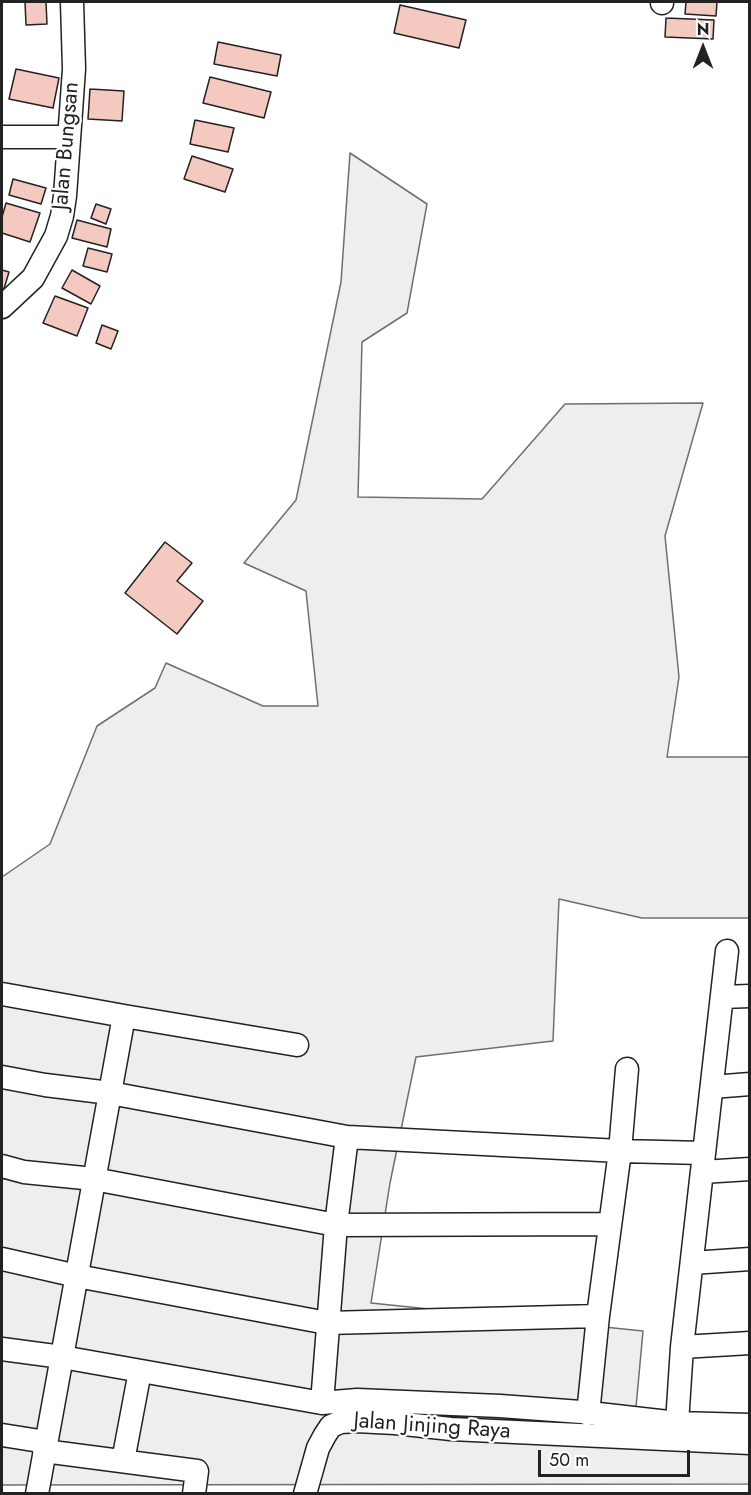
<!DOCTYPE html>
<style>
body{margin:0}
#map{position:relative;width:751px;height:1495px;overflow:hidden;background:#fff;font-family:Jost,sans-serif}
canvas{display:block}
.frame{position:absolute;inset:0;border:3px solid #222;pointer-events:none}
.north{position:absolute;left:673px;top:18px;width:60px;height:60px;-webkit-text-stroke:4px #fff;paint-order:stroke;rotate:0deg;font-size:16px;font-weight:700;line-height:24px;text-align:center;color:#222}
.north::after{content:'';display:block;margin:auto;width:21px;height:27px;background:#222;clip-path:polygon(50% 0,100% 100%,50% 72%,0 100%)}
.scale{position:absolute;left:538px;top:1450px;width:152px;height:27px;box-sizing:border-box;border:3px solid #222;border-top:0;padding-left:8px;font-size:18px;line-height:21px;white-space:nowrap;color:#222;-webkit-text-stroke:4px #fff;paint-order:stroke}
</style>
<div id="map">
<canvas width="751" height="1495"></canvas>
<div class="frame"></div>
<div class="north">N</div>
<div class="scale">50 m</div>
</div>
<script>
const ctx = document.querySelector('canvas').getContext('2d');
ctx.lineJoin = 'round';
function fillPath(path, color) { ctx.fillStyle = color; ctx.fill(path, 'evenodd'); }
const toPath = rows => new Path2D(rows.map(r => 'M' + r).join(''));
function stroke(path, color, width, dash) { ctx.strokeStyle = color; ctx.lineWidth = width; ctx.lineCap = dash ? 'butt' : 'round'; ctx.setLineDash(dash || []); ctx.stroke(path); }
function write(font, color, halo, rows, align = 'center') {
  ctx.font = font + ' Jost,sans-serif'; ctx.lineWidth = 4.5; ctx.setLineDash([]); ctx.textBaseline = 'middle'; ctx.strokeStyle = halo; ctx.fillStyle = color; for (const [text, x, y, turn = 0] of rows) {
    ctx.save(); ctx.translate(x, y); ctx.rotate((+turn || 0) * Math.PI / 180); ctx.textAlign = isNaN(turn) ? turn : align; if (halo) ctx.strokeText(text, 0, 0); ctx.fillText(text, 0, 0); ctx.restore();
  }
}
const green = toPath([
 [350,153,427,204,407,313,362,342,358,497,482,499,565,404,703,403,665,536,679,677,667,757,750,757,749,918,642,918,559,899,553,1041,416,1057,390,1183,371,1303,643,1331,635,1418,749,1422,749,1484,2,1485,2,877,50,844,97,726,155,688,166,663,263,706,318,706,306,591,244,563,296,500,341,282,350,153]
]);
const building = toPath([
 [25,2,46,2,47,24,26,25,25,2],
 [686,2,717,2,716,16,685,14,686,2],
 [400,5,466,20,459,48,394,33,400,5],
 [666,18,714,20,713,39,665,37,666,18],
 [218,42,281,55,277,76,214,64,218,42],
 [16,69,59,78,53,108,9,99,16,69],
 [210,77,271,92,264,118,203,103,210,77],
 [90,89,124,91,122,121,88,119,90,89],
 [195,120,234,128,228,152,190,144,195,120],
 [192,156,233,169,225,192,184,179,192,156],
 [13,179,46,188,41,204,9,195,13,179],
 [6,203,40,213,30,242,2,233,2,217,6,203],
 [96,204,111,209,106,224,91,218,96,204],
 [77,220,111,229,107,247,72,238,77,220],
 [88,248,112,254,107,272,83,266,88,248],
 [2,270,9,272,3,292,2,292,2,270],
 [72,270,100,286,91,304,62,288,72,270],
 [55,296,88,308,77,336,43,323,55,296],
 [102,325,118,331,111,349,96,343,102,325],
 [165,542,192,563,177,581,203,601,177,634,125,593,165,542]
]);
const minor = toPath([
 [662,3,662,2],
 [2,137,68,137],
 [2,307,33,278,56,236,62,216,65,196,74,69,72,2],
 [2,994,124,1016,37,1494],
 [722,997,750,996],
 [124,1016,297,1045],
 [2,1077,45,1085,110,1093,347,1137],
 [712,1087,750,1084],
 [2,1166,24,1172,94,1179,336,1225,610,1224],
 [702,1172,750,1169],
 [2,1259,77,1276,327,1323,598,1316],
 [692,1263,750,1259],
 [682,1347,750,1343],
 [2,1349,62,1357,322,1403,357,1400,500,1406,581,1412,677,1423,750,1425],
 [322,1403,336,1225,347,1137,620,1151,704,1153],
 [588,1414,598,1316,620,1151,627,1069],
 [677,1423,682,1347,727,951],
 [2,1435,46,1442],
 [44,1451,197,1471,194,1494],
 [123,1461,140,1371],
 [305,1494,318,1448,325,1435,331,1426,341,1422,356,1421,395,1423,451,1429,750,1443]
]);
const streetNames = [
 ["Jalan Bungsan",67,146,-85],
 ["Jalan Jinjing Raya",432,1427,4]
];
fillPath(green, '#eee');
stroke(green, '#6f6f6f', 1.5);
fillPath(building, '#f3c9c0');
stroke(building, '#222', 1.5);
stroke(minor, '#222', 25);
stroke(minor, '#fff', 22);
write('22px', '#222', '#fff', streetNames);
</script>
